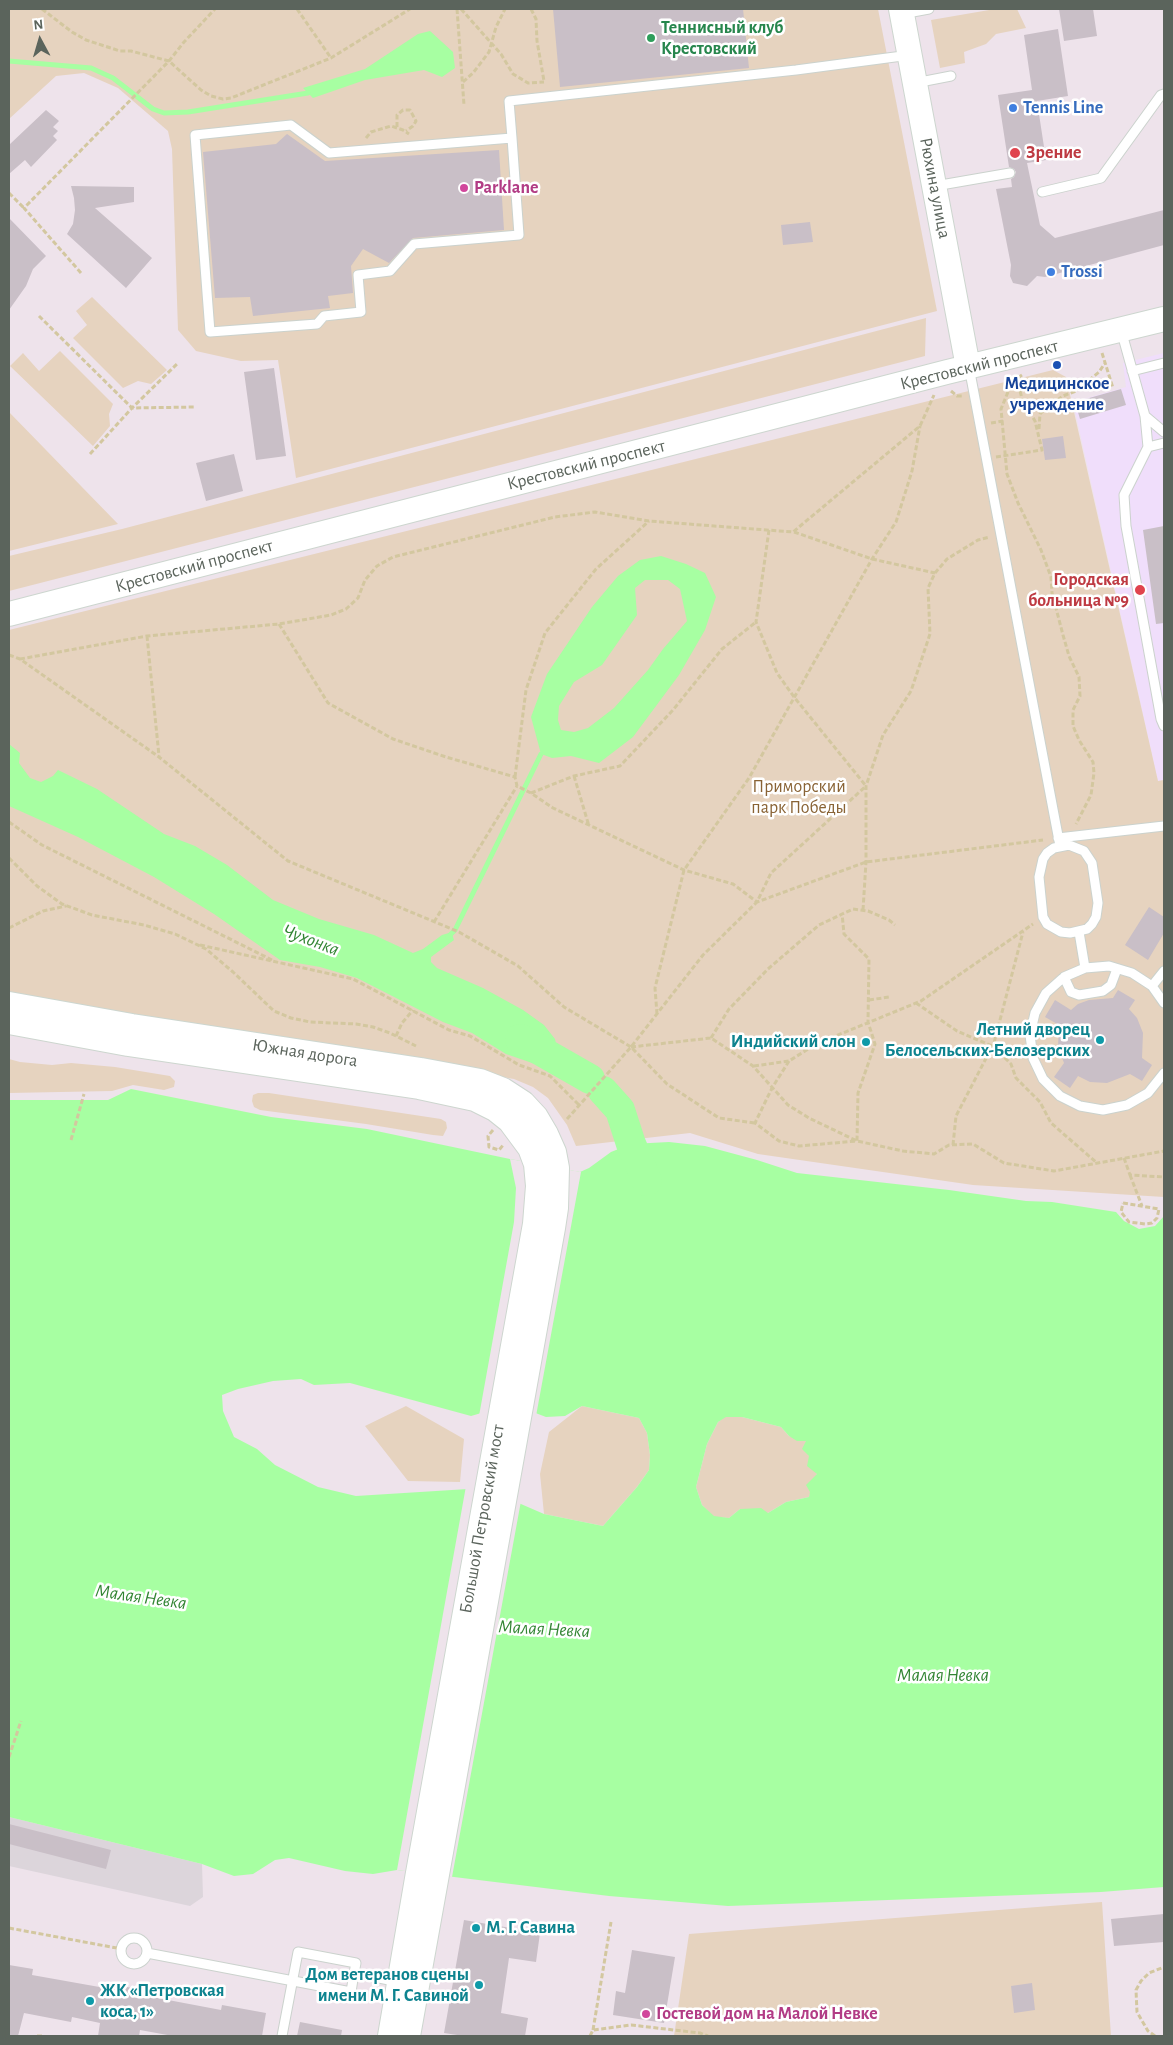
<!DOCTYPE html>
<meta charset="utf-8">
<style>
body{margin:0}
#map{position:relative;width:1173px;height:2045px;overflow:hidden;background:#eee3eb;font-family:"Alegreya Sans",sans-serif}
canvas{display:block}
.frame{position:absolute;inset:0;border:10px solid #5b645c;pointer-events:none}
.north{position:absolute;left:15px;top:15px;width:50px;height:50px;-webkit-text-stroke:4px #fff;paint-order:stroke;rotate:354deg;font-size:14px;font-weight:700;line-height:20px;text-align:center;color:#5b645c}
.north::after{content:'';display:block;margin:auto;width:18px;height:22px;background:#5b645c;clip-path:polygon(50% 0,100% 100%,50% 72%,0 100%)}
</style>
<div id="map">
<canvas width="1173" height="2045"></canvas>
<div class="frame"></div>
<div class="north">N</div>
</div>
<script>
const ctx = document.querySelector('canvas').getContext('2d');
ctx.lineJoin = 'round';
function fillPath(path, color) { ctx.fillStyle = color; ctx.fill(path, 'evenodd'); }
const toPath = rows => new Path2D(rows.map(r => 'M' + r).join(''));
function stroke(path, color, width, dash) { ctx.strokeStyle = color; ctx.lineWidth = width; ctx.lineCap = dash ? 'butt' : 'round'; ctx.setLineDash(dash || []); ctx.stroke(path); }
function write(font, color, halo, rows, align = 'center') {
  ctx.font = font + ' "Alegreya Sans",sans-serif'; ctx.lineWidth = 5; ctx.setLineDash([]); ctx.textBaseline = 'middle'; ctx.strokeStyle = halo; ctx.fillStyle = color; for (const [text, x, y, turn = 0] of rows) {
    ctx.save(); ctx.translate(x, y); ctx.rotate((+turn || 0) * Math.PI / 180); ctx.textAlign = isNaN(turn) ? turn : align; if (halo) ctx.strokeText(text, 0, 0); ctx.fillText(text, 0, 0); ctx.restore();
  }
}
const industrial = toPath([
 [9,1817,202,1864,203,1897,190,1906,9,1866]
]);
const medical = toPath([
 [1164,353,1164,780,1158,781,1073,402,1126,387,1123,363]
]);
const green = toPath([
 [9,9,878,9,937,311,296,478,278,360,241,361,196,351,178,330,172,149,168,131,118,88,84,73,56,76,9,119],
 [995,9,1017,9,1026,28,996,34,986,44,964,52,965,63,940,68,931,20],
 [92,297,167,370,151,384,138,381,123,388,73,338,87,325,76,311],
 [926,318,925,356,9,591,9,556,122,529],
 [60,351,113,404,109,414,110,426,93,446,10,366,23,353,39,371],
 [1053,370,1066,377,1158,781,1164,780,1164,1197,973,1185,758,1154,690,1133,576,1146,567,1125,548,1098,533,1087,514,1079,9,995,9,630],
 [9,412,118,524,9,551],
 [9,1059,20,1062,52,1065,71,1063,115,1067,170,1076,175,1081,174,1087,164,1090,133,1085,112,1091,9,1093],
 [258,1093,269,1093,441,1119,446,1122,447,1128,443,1136,433,1135,366,1124,260,1110,254,1107,252,1101,253,1095],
 [406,1406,464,1439,460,1482,408,1481,365,1426],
 [582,1406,639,1418,647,1433,650,1455,649,1470,637,1487,603,1526,544,1514,540,1474,549,1432],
 [726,1416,742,1417,781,1427,789,1436,806,1441,809,1456,817,1474,809,1497,786,1502,768,1513,740,1509,729,1518,714,1517,702,1505,696,1487,707,1444,718,1422],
 [1102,1902,1111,2036,674,2036,689,1934]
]);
const water = toPath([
 [430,31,453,52,455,68,442,77,424,70,365,80,313,98,303,88,365,69,418,34],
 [661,556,686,564,705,573,716,597,705,630,679,675,633,737,599,763,571,756,552,758,541,754,531,717,547,674,592,607,618,576,640,560],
 [645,580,668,580,680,589,687,621,663,649,648,670,614,708,588,728,574,732,561,730,558,720,559,706,574,682,602,665,637,615,635,588],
 [9,744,20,753,19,763,30,778,41,782,53,776,58,770,97,789,164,834,195,846,227,865,273,900,319,919,374,935,413,953,423,949,442,935,449,933,452,934,454,940,431,957,431,962,437,968,483,988,523,1010,544,1025,555,1039,558,1052,555,1058,538,1065,506,1054,472,1033,443,1022,357,978,320,967,280,960,214,914,154,877,78,837,9,806],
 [131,1089,271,1117,367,1129,510,1159,580,1172,589,1168,611,1152,631,1144,669,1142,705,1146,757,1160,797,1173,949,1190,1026,1201,1052,1202,1116,1212,1124,1221,1139,1229,1155,1226,1164,1216,1164,1887,1101,1892,728,1906,609,1896,397,1870,373,1874,345,1871,289,1858,275,1860,253,1874,234,1876,202,1864,9,1817,9,1100,108,1100],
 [301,1379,314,1385,350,1383,471,1416,512,1404,546,1417,565,1416,582,1406,639,1418,647,1433,650,1455,649,1470,637,1487,603,1526,544,1514,484,1488,356,1496,318,1487,275,1465,257,1449,234,1437,223,1411,222,1395,238,1389,273,1381],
 [726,1417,742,1417,781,1427,789,1436,797,1441,806,1441,802,1449,809,1456,807,1466,817,1474,806,1485,810,1492,809,1497,786,1502,768,1513,761,1508,740,1509,729,1518,714,1516,702,1505,696,1487,707,1444,718,1422]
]);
const pier = toPath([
 [510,1159,581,1172,536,1416,512,1407,479,1416,514,1222,516,1188],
 [484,1485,521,1501,452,1877,397,1870,466,1486]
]);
const stream = toPath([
 [9,61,91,68,113,78,153,109,164,113,188,112,308,93],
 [448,937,455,930,541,754]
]);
const river = toPath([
 [520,1039,590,1079],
 [603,1091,620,1110,631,1144,647,1181]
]);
const building = toPath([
 [553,9,743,9,749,68,560,87],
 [1059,9,1093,9,1097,36,1064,41],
 [1058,29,1068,96,1037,101,1046,160,1027,163,1040,225,1055,238,1164,210,1164,245,1045,277,1037,276,1027,286,1013,283,1010,276,1011,265,996,189,1012,187,1011,179,1014,177,1016,172,1014,169,1009,167,998,95,1032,90,1024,35],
 [46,110,59,121,53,127,58,131,53,136,57,140,31,167,25,160,9,174,9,145],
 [287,134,325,161,499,150,504,230,413,238,389,263,363,249,351,266,353,293,328,296,330,308,253,316,250,297,215,298,203,152,276,144],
 [71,186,134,187,134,202,95,208,152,258,126,288,67,234,73,224,75,210,74,198],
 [9,218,46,256,33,269,26,286,9,310],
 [810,222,813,242,783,245,781,225],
 [274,368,286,456,256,460,244,372],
 [1121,389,1126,405,1080,419,1075,402],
 [1063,436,1066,458,1045,460,1042,439],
 [234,454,243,491,206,501,196,463],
 [1164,526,1164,623,1156,624,1143,530],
 [1149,907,1164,917,1164,933,1148,960,1125,945],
 [1118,990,1135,1000,1129,1009,1137,1018,1143,1033,1142,1058,1152,1065,1142,1081,1130,1074,1107,1083,1090,1082,1078,1076,1070,1088,1054,1077,1064,1063,1058,1047,1059,1025,1045,1017,1055,1000,1071,1010,1078,1004,1089,1000,1113,998],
 [9,1824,111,1850,106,1869,9,1844],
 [1164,1914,1164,1942,1114,1946,1111,1919],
 [464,1920,540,1933,536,1962,509,1958,501,2013,528,2018,525,2036,464,2036,444,2033],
 [632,1950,675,1957,664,2023,613,2015,616,1991,625,1993],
 [9,1965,33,1969,32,1975,105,1988,106,1983,148,1991,147,1996,221,2010,222,2005,266,2013,262,2036,173,2036,140,2030,139,2036,98,2036,100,2023,72,2017,71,2022,24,2013,18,2036,9,2036],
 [1032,1983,1035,2010,1014,2013,1011,1986],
 [300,2022,342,2030,341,2036,297,2036]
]);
const path = toPath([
 [42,9,72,32,86,40,120,51,131,51,169,61,201,90,211,96,223,99,231,98,331,58,410,9],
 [297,9,331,58],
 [457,9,464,105],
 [461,9,501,54,513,74,528,83,544,82],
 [531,9,536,19,537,41,544,81],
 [463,82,473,73,489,52,496,27,505,9],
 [397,127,397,115,403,110,410,110,416,121,413,126,406,131],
 [366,138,371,132,391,126,403,130,409,134],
 [9,193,24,208],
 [81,273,24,208,169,61,184,42,215,9],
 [39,316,132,408,196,407],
 [1102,353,1113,388],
 [1022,375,1016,379,1010,387,1001,409,1007,474,1018,503,1041,550,1051,577,1052,593,1063,635,1069,656,1079,677,1080,696,1073,710,1073,726,1079,740,1093,762,1094,773,1091,795,1076,824],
 [951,391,957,396,963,396],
 [991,423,1003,421],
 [1039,429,1040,414,1044,410,1063,396,1076,391,1099,372,1105,363],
 [90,454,132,408,178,363],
 [996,457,1042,450,1035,421,1022,399,1017,378],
 [769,530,756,622,777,673,794,697,866,786],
 [794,532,872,559,935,573],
 [279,624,328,703,393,739,446,757,515,777,517,786,531,793,553,808,684,870,733,884,757,902,866,862,1043,840],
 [147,636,159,756],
 [9,655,20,659,159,757,288,861,459,932,518,966,564,1007,631,1047,667,1084,719,1118,755,1123],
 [20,659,147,636,279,624,331,615,346,609,358,598,365,580,377,566,393,557,555,517,595,512,649,521,793,532,920,426,934,395],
 [574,776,589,826],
 [515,777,526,690,545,633,596,569,649,521],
 [531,793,574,776,620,766,673,710,722,649,756,622],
 [9,822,42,845,272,960],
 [9,858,37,886,62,904,92,915,144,925,175,934,206,949,233,972,274,1011,291,1018,310,1022,356,1024,373,1027,390,1033,416,1046],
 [863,910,866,862,866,786,883,735,911,691,930,634,928,588,935,573,947,559,978,540,990,537],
 [434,922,517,786],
 [9,928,43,911,66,906],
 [200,945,353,979,449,1030,470,1036,519,1065,550,1076,579,1105],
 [869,1000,889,997],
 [916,1003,957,1031,992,1046,1002,1055,1011,1064,1016,1078,1040,1102,1051,1123,1097,1163],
 [657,1014,655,988,684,870,749,778,872,559,896,522,912,471,920,426],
 [396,1036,402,1023,413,1010],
 [711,1038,729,1009,768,969,819,925,853,909,868,911,889,920,895,925],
 [631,1047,711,1038,753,1066,788,1105,809,1118,857,1141,903,1151,934,1154,949,1145,973,1144,1004,1163,1054,1171,1164,1151],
 [789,1061,772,1088,755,1123,779,1141,799,1146,857,1141,858,1093,875,1044,868,1022,869,959,844,934,842,913],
 [754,1066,789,1061,816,1044,921,1001,1033,924],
 [567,1119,631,1047,703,955,757,902,771,873,866,786],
 [493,1130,488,1136,489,1147,499,1150,504,1144],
 [71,1140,84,1094],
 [953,1145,956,1116,994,1043,1023,932],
 [1124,1158,1130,1175,1164,1177],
 [1130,1175,1142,1206],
 [1123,1203,1159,1209,1157,1218,1152,1223,1145,1224,1129,1222,1121,1212,1123,1203],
 [9,1757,21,1721],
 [9,1928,122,1949],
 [593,2030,611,1922],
 [37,2036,42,2036],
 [590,2036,593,2030,631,2025,700,2033,708,2036],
 [1155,2036,1148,2031,1137,2012,1136,1990,1141,1981,1149,1973,1164,1967]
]);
const lane = toPath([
 [902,14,929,9],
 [915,83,951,76],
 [512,138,329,153,291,125,195,135,210,332,317,324,324,316,361,312,358,275,390,271,414,244,519,235,512,138,509,101,796,70,910,55],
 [935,186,1010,173],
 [1042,192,1101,178,1161,95,1164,94],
 [1121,330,1145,416,1148,447,1124,495,1126,526,1161,719,1164,726],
 [969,367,1060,846],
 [1132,371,1164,363],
 [1145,416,1164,432],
 [1148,447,1164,443],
 [1058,838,1164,826],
 [1069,845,1084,851,1092,863,1098,903,1096,917,1092,924,1087,929,1070,933,1061,932,1047,924,1043,917,1039,877,1043,859,1047,853,1054,848,1069,845],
 [1079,932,1085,968],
 [1064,977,1071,992,1079,995,1103,991,1111,985,1117,969],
 [1152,986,1164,971],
 [1164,1003,1152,986,1132,973,1109,966,1085,968,1064,977,1046,993,1035,1013,1030,1035,1033,1058,1043,1079,1060,1096,1080,1106,1103,1110,1127,1105,1148,1093,1164,1073],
 '121 1951a13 13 0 1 1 26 0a13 13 0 1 1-26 0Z',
 [147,1953,351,1992,354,1973,399,1982],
 [282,2036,298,1952,356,1963,354,1973]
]);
const secondary = toPath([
 [901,9,968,367],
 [9,614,947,372,1164,319],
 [9,1004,132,1026,421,1070,480,1081,503,1090,523,1103,536,1117,546,1134,554,1152,557,1168,556,1208,553,1228,408,2036],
 [9,1022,128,1044,419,1087,475,1099,495,1109,510,1121,530,1148,536,1164,538,1186,535,1224,418,1873,390,2036]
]);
const markers = [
 [651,38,5,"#2e9e5b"],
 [1013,108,5,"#3f7fe0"],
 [1015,153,6,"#e0444e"],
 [464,188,5,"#d1479c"],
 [1051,272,5,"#3f7fe0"],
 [1057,365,5,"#1a4fb4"],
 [1140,590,6,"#e0444e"],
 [1100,1040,5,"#0f9aa8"],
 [866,1042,5,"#0f9aa8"],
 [476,1928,5,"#0f9aa8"],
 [479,1985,5,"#0f9aa8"],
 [90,2001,5,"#0f9aa8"],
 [646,2014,5,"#d1479c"]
];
const leisureNames = [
 ["Теннисный клуб",661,28],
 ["Крестовский",661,49]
];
const shopNames = [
 ["Tennis Line",1023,108],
 ["Trossi",1061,272]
];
const healthNames = [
 ["Зрение",1026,153],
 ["Городская",1129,580,"right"],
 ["больница №9",1129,601,"right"]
];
const hotelNames = [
 ["Parklane",474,188],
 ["Гостевой дом на Малой Невке",656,2014]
];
const streetNames = [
 ["Рюхина улица",935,188,79],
 ["Крестовский проспект",979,365,-14],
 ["Крестовский проспект",586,465,-14],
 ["Крестовский проспект",194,566,-15],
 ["Южная дорога",305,1053,9],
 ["Большой Петровский мост",482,1519,-80]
];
const transitNames = [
 ["Медицинское",1057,384],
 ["учреждение",1057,405]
];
const parkNames = [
 ["Приморский",799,787],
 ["парк Победы",799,808]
];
const cultureNames = [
 ["Летний дворец",1090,1030],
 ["Белосельских-Белозерских",1090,1051],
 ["Индийский слон",856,1042],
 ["М. Г. Савина",486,1928,"left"],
 ["Дом ветеранов сцены",469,1975],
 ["имени М. Г. Савиной",469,1996],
 ["ЖК «Петровская",100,1991,"left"],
 ["коса, 1»",100,2012,"left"]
];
const waterNames = [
 ["Чухонка",311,940,21],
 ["Малая Невка",141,1597,8],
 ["Малая Невка",544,1629,3],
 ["Малая Невка",943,1675]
];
fillPath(industrial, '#dcd5db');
fillPath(medical, '#f0defb');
fillPath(green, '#e6d3bf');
fillPath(water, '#a7ffa2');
fillPath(pier, '#eee3eb');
stroke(stream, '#a7ffa2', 5);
stroke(river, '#a7ffa2', 30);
fillPath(building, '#c9bfc7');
stroke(lane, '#cbd2cd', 11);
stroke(secondary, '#cdd6cf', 26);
stroke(path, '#d3c79f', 3, [5, 2.5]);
stroke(lane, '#fff', 9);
stroke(secondary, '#fff', 24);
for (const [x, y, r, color] of markers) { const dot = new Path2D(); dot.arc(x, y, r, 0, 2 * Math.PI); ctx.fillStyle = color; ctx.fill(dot); stroke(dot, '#fff', 2); }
write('bold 18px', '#27864d', '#fff', leisureNames, 'left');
write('bold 18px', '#366cbe', '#fff', shopNames, 'left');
write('bold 18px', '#be3a42', '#fff', healthNames, 'left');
write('bold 18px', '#b23c85', '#fff', hotelNames, 'left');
write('18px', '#5b645c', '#fff', streetNames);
write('bold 18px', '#164399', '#fff', transitNames);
write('18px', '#896335', '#fff', parkNames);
write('bold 18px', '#0d838f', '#fff', cultureNames, 'right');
write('italic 19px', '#328533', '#fff', waterNames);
</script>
